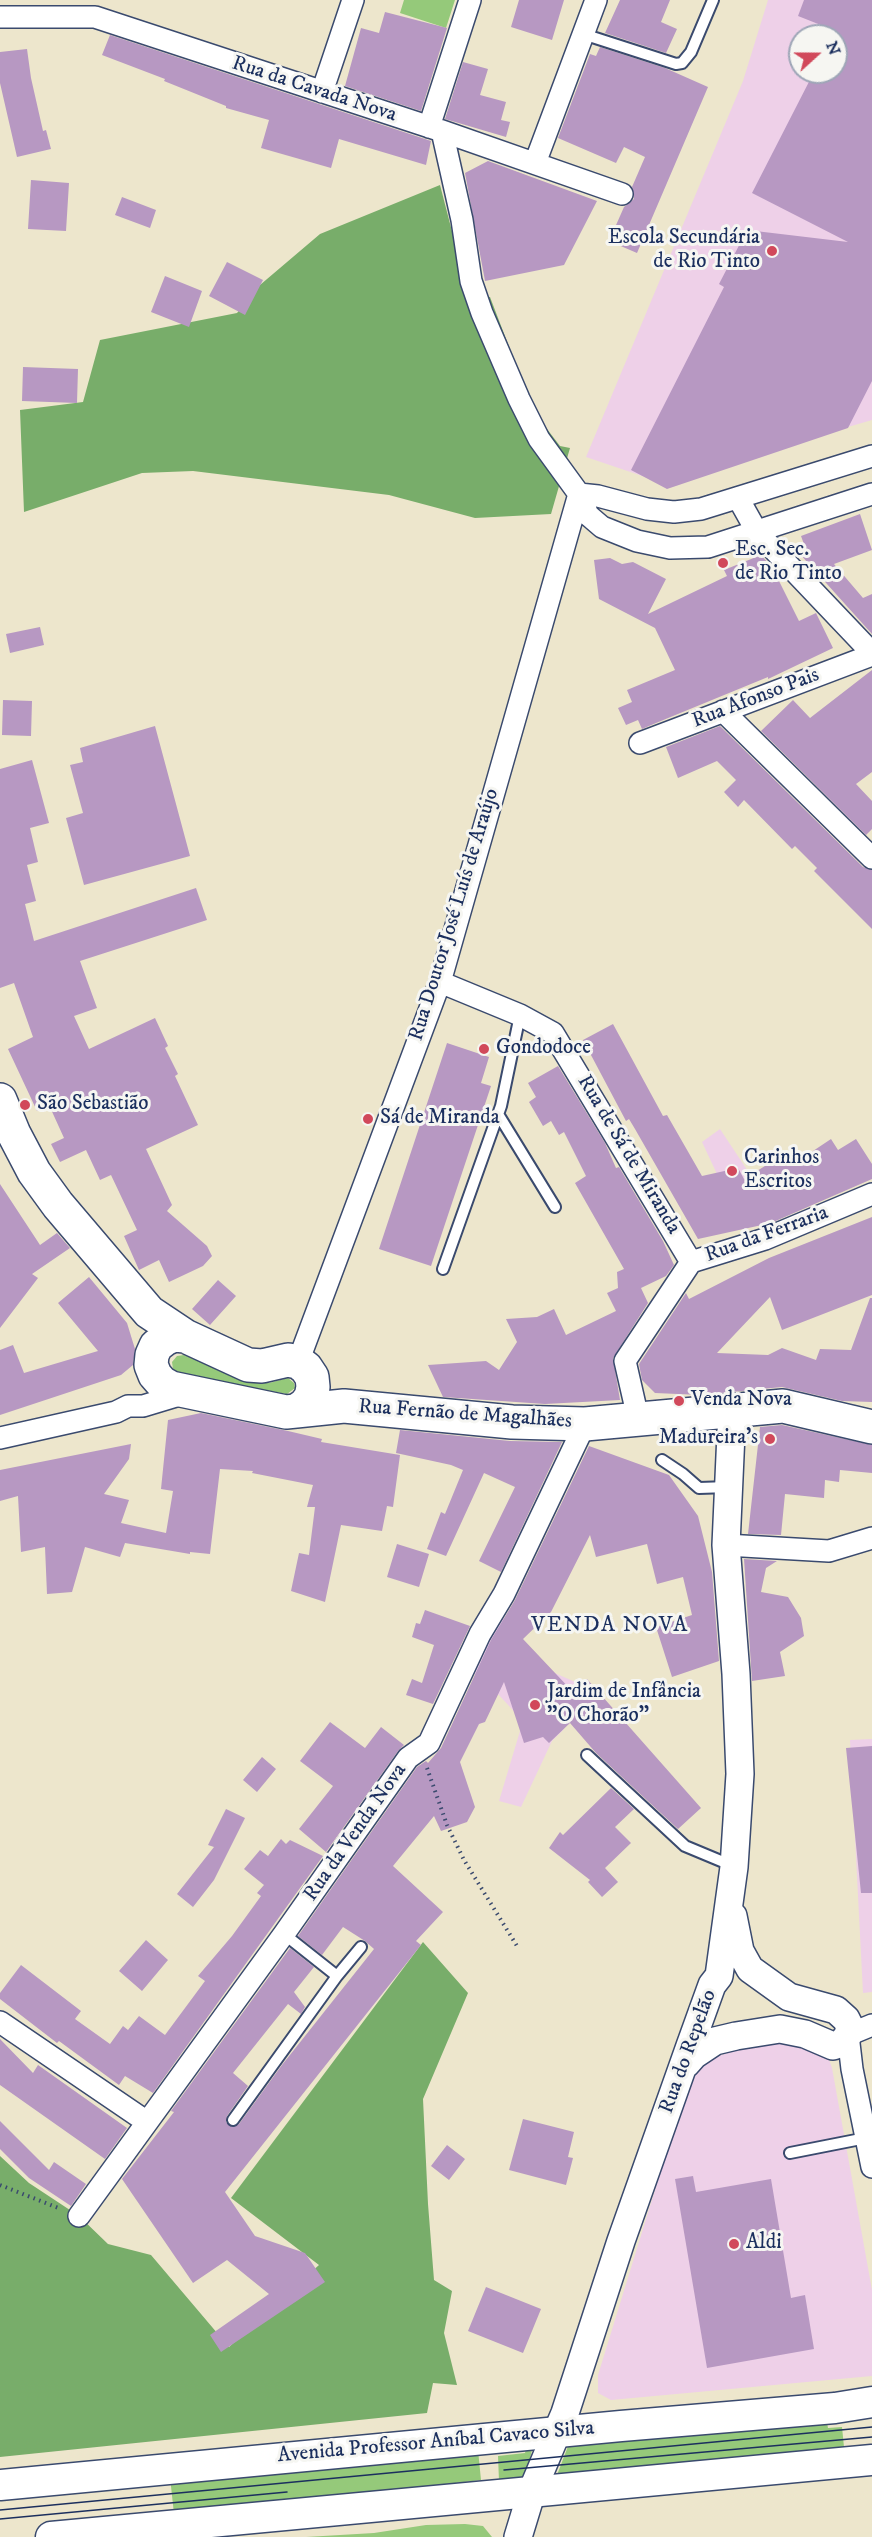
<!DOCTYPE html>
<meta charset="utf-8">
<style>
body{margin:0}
#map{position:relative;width:872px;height:2537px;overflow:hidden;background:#ede6cc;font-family:"IM FELL DW Pica",serif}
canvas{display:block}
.north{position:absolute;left:788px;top:24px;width:60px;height:60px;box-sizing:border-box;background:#f6f6f2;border:2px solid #9ea6b7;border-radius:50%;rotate:69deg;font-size:16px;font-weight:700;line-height:24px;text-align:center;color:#1b2f5e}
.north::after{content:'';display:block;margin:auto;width:21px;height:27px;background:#d1495b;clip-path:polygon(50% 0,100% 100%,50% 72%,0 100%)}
</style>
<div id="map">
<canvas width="872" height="2537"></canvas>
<div class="north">N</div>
</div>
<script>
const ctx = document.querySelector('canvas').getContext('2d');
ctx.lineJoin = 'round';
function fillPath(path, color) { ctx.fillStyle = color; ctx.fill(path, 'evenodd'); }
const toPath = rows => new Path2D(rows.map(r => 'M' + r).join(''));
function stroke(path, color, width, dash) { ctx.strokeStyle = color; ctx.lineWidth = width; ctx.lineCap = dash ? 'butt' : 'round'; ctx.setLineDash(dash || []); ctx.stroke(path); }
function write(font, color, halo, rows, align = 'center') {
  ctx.font = font + ' "IM FELL DW Pica",serif'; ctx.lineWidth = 6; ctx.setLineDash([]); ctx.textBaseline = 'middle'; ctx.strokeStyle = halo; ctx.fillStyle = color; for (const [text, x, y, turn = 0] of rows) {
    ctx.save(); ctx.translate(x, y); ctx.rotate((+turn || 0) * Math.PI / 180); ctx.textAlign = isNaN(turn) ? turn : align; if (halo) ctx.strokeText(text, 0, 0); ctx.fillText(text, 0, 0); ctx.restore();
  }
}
const built = toPath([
 [768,0,872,0,872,420,660,482,586,457,743,81],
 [800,36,836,36,836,72,800,72],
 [720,1129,767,1200,772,1223,739,1229,731,1204,702,1142],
 [503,1618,550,1671,580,1684,553,1716,564,1729,552,1741,521,1807,499,1801,523,1721,497,1693,471,1671],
 [872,1739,872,1992,863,1993,850,1740],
 [797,2040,827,2054,832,2068,872,2290,872,2376,611,2400,598,2393,598,2375,688,2083,702,2063,718,2056,753,2045]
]);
const green = toPath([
 [404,0,455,0,446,28,400,13],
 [184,1355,249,1381,269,1383,288,1378,294,1383,295,1388,287,1394,179,1374,173,1369,172,1362,177,1356],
 [826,2417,828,2428,842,2427,844,2447,557,2475,570,2441],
 [527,2445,533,2445,526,2477,499,2481,498,2456,525,2453],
 [478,2450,481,2480,447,2484,446,2488,174,2514,170,2477],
 [465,2524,483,2526,492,2537,306,2537,374,2533,426,2525]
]);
const forest = toPath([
 [440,185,469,297,490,297,534,412,560,446,570,448,551,514,475,518,389,495,193,471,142,473,24,512,20,410,83,402,100,340,237,313,260,285,320,234],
 [423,1942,468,1993,423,2099,428,2204,434,2280,452,2291,444,2333,457,2385,433,2383,427,2413,0,2457,0,2156,29,2183,79,2216,108,2244,151,2255,229,2347,319,2265,231,2198]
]);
const building = toPath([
 [519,0,564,0,552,40,511,27],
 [620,0,670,0,661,22,677,29,666,53,605,33],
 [804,0,872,0,872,381,848,428,667,489,631,470,724,287,719,284,747,230,848,242,752,193,814,72,836,72,836,31,798,16],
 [385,12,447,28,421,111,345,86,361,28,379,33],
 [110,35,431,141,426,165,339,139,331,168,261,148,269,120,226,108,226,106,164,81,165,79,102,55],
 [600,47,665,68,708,87,637,253,609,241,624,207,634,199,632,187,645,157,624,147,616,163,558,138,590,54,596,56],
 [27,49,31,78,43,131,46,130,51,149,17,157,0,83,0,52],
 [463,62,488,69,480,95,506,102,501,120,510,122,506,137,445,119],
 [488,161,597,201,564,265,485,281,465,173],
 [31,180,69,183,66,231,28,229],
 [122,197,156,210,150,228,115,215],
 [227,262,263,280,245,315,209,296],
 [165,276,202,291,189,327,151,312],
 [23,367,78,369,77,403,22,401],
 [860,514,872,550,834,564,863,598,872,594,872,634,799,553,805,547,801,536],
 [761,555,772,567,799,621,816,613,833,648,768,679,768,677,656,723,642,729,638,720,626,725,618,708,632,702,627,690,675,670,655,628,599,599,594,560,610,558,622,564,633,562,666,579,648,614,727,576,724,570],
 [40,627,44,645,10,653,6,634],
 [872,670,872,772,856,784,872,801,872,829,866,835,761,731,793,700,810,718],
 [3,700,32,701,31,736,2,735],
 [155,726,190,856,84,885,66,818,83,813,70,765,83,762,80,748],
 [720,726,863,867,872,870,872,929,814,871,817,868,795,846,792,849,744,800,738,807,724,792,736,780,717,761,678,778,666,747],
 [32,760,49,823,30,828,38,862,27,865,36,901,25,904,34,941,196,888,207,920,80,961,97,1008,74,1016,89,1049,155,1018,168,1046,165,1048,178,1074,175,1076,198,1125,146,1149,172,1205,167,1211,207,1246,212,1256,203,1266,169,1282,159,1260,139,1270,124,1236,137,1230,111,1175,100,1180,86,1150,60,1162,51,1144,64,1138,49,1105,37,1111,8,1049,33,1037,14,983,0,988,0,769],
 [613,1024,663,1116,667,1115,702,1176,738,1168,744,1179,794,1148,801,1159,831,1139,838,1150,856,1139,872,1164,872,1179,771,1223,698,1239,635,1129,629,1119,626,1121,583,1040],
 [447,1043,489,1057,481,1083,491,1086,431,1266,379,1249],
 [558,1066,605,1143,616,1168,619,1167,663,1241,674,1265,666,1276,641,1288,648,1303,613,1358,620,1400,545,1404,443,1397,428,1365,486,1361,499,1370,517,1342,506,1319,537,1317,554,1309,566,1335,616,1311,607,1293,618,1288,617,1272,624,1269,575,1183,586,1176,564,1132,559,1135,551,1121,543,1126,529,1102,536,1097,528,1083],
 [0,1184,40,1245,57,1233,70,1248,32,1274,38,1278,0,1328],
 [872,1217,872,1295,782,1330,770,1297,717,1353,768,1355,782,1348,816,1360,820,1349,851,1350,870,1298,872,1298,872,1402,842,1401,782,1387,701,1395,655,1393,642,1380,639,1364,686,1293,689,1299,769,1258],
 [89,1277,127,1323,135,1349,133,1365,121,1375,0,1415,0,1350,13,1345,24,1373,98,1351,58,1303],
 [218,1280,236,1296,210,1325,192,1309],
 [201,1413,288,1431,322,1439,321,1442,400,1455,393,1507,387,1506,382,1531,341,1525,325,1602,291,1591,299,1553,309,1555,315,1507,307,1507,313,1485,252,1473,253,1471,220,1469,210,1554,190,1552,190,1554,125,1543,120,1557,85,1547,72,1592,47,1594,45,1547,21,1552,18,1496,0,1501,0,1470,131,1444,129,1459,104,1494,129,1500,121,1523,166,1533,173,1491,161,1489,168,1420],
 [782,1425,872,1445,872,1473,840,1470,839,1482,825,1480,824,1498,785,1494,781,1535,748,1534,760,1427],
 [400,1430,510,1441,562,1442,501,1572,479,1561,515,1487,484,1473,446,1556,427,1549,441,1512,445,1514,463,1470,451,1465,396,1453],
 [589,1446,669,1475,698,1516,712,1572,719,1661,672,1677,656,1627,692,1615,683,1577,657,1584,647,1544,596,1557,590,1535,551,1612,523,1639,573,1692,587,1679,701,1808,678,1829,596,1753,570,1723,549,1743,543,1737,524,1743,504,1682,485,1722,479,1724,460,1762,475,1807,467,1822,441,1831,434,1816,393,1866,443,1912,416,1941,421,1945,225,2192,255,2236,305,2253,325,2282,221,2352,210,2335,269,2294,227,2260,193,2283,122,2179,174,2112,171,2111,290,1948,314,1967,294,1992,305,2007,301,2014,288,2004,233,2073,248,2086,227,2116,226,2122,232,2127,239,2124,282,2065,374,1949,365,1941,343,1927,322,1955,298,1936,417,1767,426,1761,428,1763,441,1748,491,1640,515,1600],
 [397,1544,429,1554,419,1587,387,1577],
 [744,1559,777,1561,766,1568,761,1592,788,1597,801,1618,804,1636,780,1652,785,1676,752,1681],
 [425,1610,470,1626,433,1704,406,1695,412,1679,422,1683,434,1645,412,1637,416,1623,420,1624],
 [330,1722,365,1748,381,1727,404,1745,398,1751,326,1852,299,1829,333,1786,300,1761],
 [872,1746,872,1893,861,1893,846,1748],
 [262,1757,276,1769,257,1792,243,1780],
 [611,1788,634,1809,615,1827,631,1843,605,1868,618,1882,602,1897,588,1882,590,1880,549,1848,560,1832,563,1835],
 [226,1809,245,1818,214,1880,193,1907,177,1894,214,1847,208,1845],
 [281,1839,286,1844,290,1840,323,1856,153,2093,125,2076,119,2085,59,2041,57,2043,0,1999,0,1993,21,1965,81,2011,75,2019,110,2044,123,2026,128,2030,139,2016,165,2035,205,1981,198,1976,232,1936,261,1896,257,1893,264,1885,244,1869,260,1850,268,1856],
 [146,1940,168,1960,142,1991,119,1971],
 [0,2039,33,2073,38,2065,127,2128,105,2159,0,2085],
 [523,2119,574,2132,568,2157,573,2158,566,2185,509,2170],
 [0,2121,49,2170,54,2162,86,2184,71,2206,29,2178,0,2149],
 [447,2145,465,2159,449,2180,431,2166],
 [693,2176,696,2192,771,2179,791,2298,805,2295,814,2349,707,2368,675,2179],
 [486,2287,541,2309,523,2353,468,2331]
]);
const path = toPath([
 [427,1768,447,1825,464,1860,517,1946],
 [0,2185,61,2209]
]);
const service = toPath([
 [583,34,676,64,682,63,691,52,713,0],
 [498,1114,555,1207],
 [443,1269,501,1106,520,1015],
 [662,1460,683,1474,699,1488,728,1487],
 [587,1755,685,1846,733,1866],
 [284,1934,337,1976],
 [233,2120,337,1976,361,1947],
 [790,2153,866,2138]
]);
const minor = toPath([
 [0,17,95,17,442,131,622,194],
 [322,92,353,0],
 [429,127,470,0],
 [442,131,462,220,471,281,482,313,519,399,539,439,579,494,588,515,602,527,637,541,670,548,708,547,872,494],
 [535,163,596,0],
 [579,494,598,496,647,509,674,512,701,509,872,456],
 [738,498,757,532,872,653],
 [723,711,872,858],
 [640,743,872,655],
 [440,982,520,1015,553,1033,691,1262],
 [298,1362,440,982,579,494],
 [638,1418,625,1361,691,1262,765,1239,872,1194],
 [0,1438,116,1412,128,1406,143,1406,186,1393],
 [726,1545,829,1551,872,1538],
 [0,2022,147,2122],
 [872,2025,848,2035,852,2069,872,2167],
 [79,2216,284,1934,408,1758,429,1743,480,1634,504,1594,585,1424]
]);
const tertiary = toPath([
 [686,2064,694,2055,715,2041,736,2036,780,2029,805,2034,833,2046,842,2043,848,2035,850,2027,846,2019,836,2010,789,1997,750,1969,740,1951,733,1916],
 [518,2537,532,2491,565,2413,621,2241,690,2046,712,1985,719,1976,734,1867,740,1774,736,1674,726,1545,732,1411]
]);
const secondary = toPath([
 [0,2485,621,2426,835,2408,872,2402],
 [51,2537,872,2460]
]);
const primary = toPath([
 [0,1100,14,1134,34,1172,58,1205,149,1312,185,1336],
 [174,1335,185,1336,248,1365,262,1366,288,1360,298,1362,306,1368,312,1377,313,1387,311,1397,305,1405,296,1411,286,1412,171,1388,162,1383,155,1375,151,1365,152,1355,156,1346,165,1339,174,1335],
 [296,1411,344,1406,512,1422,585,1424,783,1406,872,1427]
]);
const tram = toPath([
 [504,2470,872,2437],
 [0,2510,872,2427],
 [0,2519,287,2492]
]);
const markers = [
 [772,251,6,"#d1495b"],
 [723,563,6,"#d1495b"],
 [484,1049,6,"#d1495b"],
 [25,1105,6,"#d1495b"],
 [368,1119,6,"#d1495b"],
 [732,1171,6,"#d1495b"],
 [679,1401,6,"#d1495b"],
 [770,1439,6,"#d1495b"],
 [535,1705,6,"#d1495b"],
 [734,2244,6,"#d1495b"]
];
const streetNames = [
 ["Rua da Cavada Nova",314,90,18],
 ["Rua Afonso Pais",756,699,-21],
 ["Rua Doutor José Luís de Araújo",455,915,-73],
 ["Rua de Sá de Miranda",628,1155,59],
 ["Rua da Ferraria",767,1235,-20],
 ["Rua Fernão de Magalhães",465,1415,4],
 ["Rua da Venda Nova",356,1833,-55],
 ["Rua do Repelão",689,2052,-70],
 ["Avenida Professor Aníbal Cavaco Silva",436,2443,-5]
];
const poiNames = [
 ["Escola Secundária",760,239,"right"],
 ["de Rio Tinto",760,263,"right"],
 ["Esc. Sec.",735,551],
 ["de Rio Tinto",735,575],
 ["Gondodoce",496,1049],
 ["São Sebastião",37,1105],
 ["Sá de Miranda",380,1119],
 ["Carinhos",744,1159],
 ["Escritos",744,1183],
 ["Venda Nova",691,1401],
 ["Madureira's",758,1439,"right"],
 ["Jardim de Infância",547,1693],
 ["\"O Chorão\"",547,1717],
 ["Aldi",746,2244]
];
const neighbourhoodNames = [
 ["VENDA NOVA",610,1626]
];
fillPath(built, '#eed0e8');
fillPath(green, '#95c97a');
fillPath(forest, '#78ad6a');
fillPath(building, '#b798c2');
stroke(service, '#3a4a6e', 14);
stroke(minor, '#3a4a6e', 24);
stroke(tertiary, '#3a4a6e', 30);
stroke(secondary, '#3a4a6e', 33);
stroke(primary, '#3a4a6e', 36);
stroke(path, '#3a4a6e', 4, [1.5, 4.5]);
stroke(service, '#fff', 10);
stroke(minor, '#fff', 21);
stroke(tertiary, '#fff', 27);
stroke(secondary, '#fff', 30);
stroke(primary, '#fff', 33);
stroke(tram, '#1b2f5e', 1.5);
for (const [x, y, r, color] of markers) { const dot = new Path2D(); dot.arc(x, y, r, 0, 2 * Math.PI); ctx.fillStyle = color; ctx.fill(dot); stroke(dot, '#f6f6f2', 2); }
write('21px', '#1b2f5e', '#f6f6f2', streetNames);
write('21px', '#1b2f5e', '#f6f6f2', poiNames, 'left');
ctx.letterSpacing = '1.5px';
write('22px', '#1b2f5e', '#f6f6f2', neighbourhoodNames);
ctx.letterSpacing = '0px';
</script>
